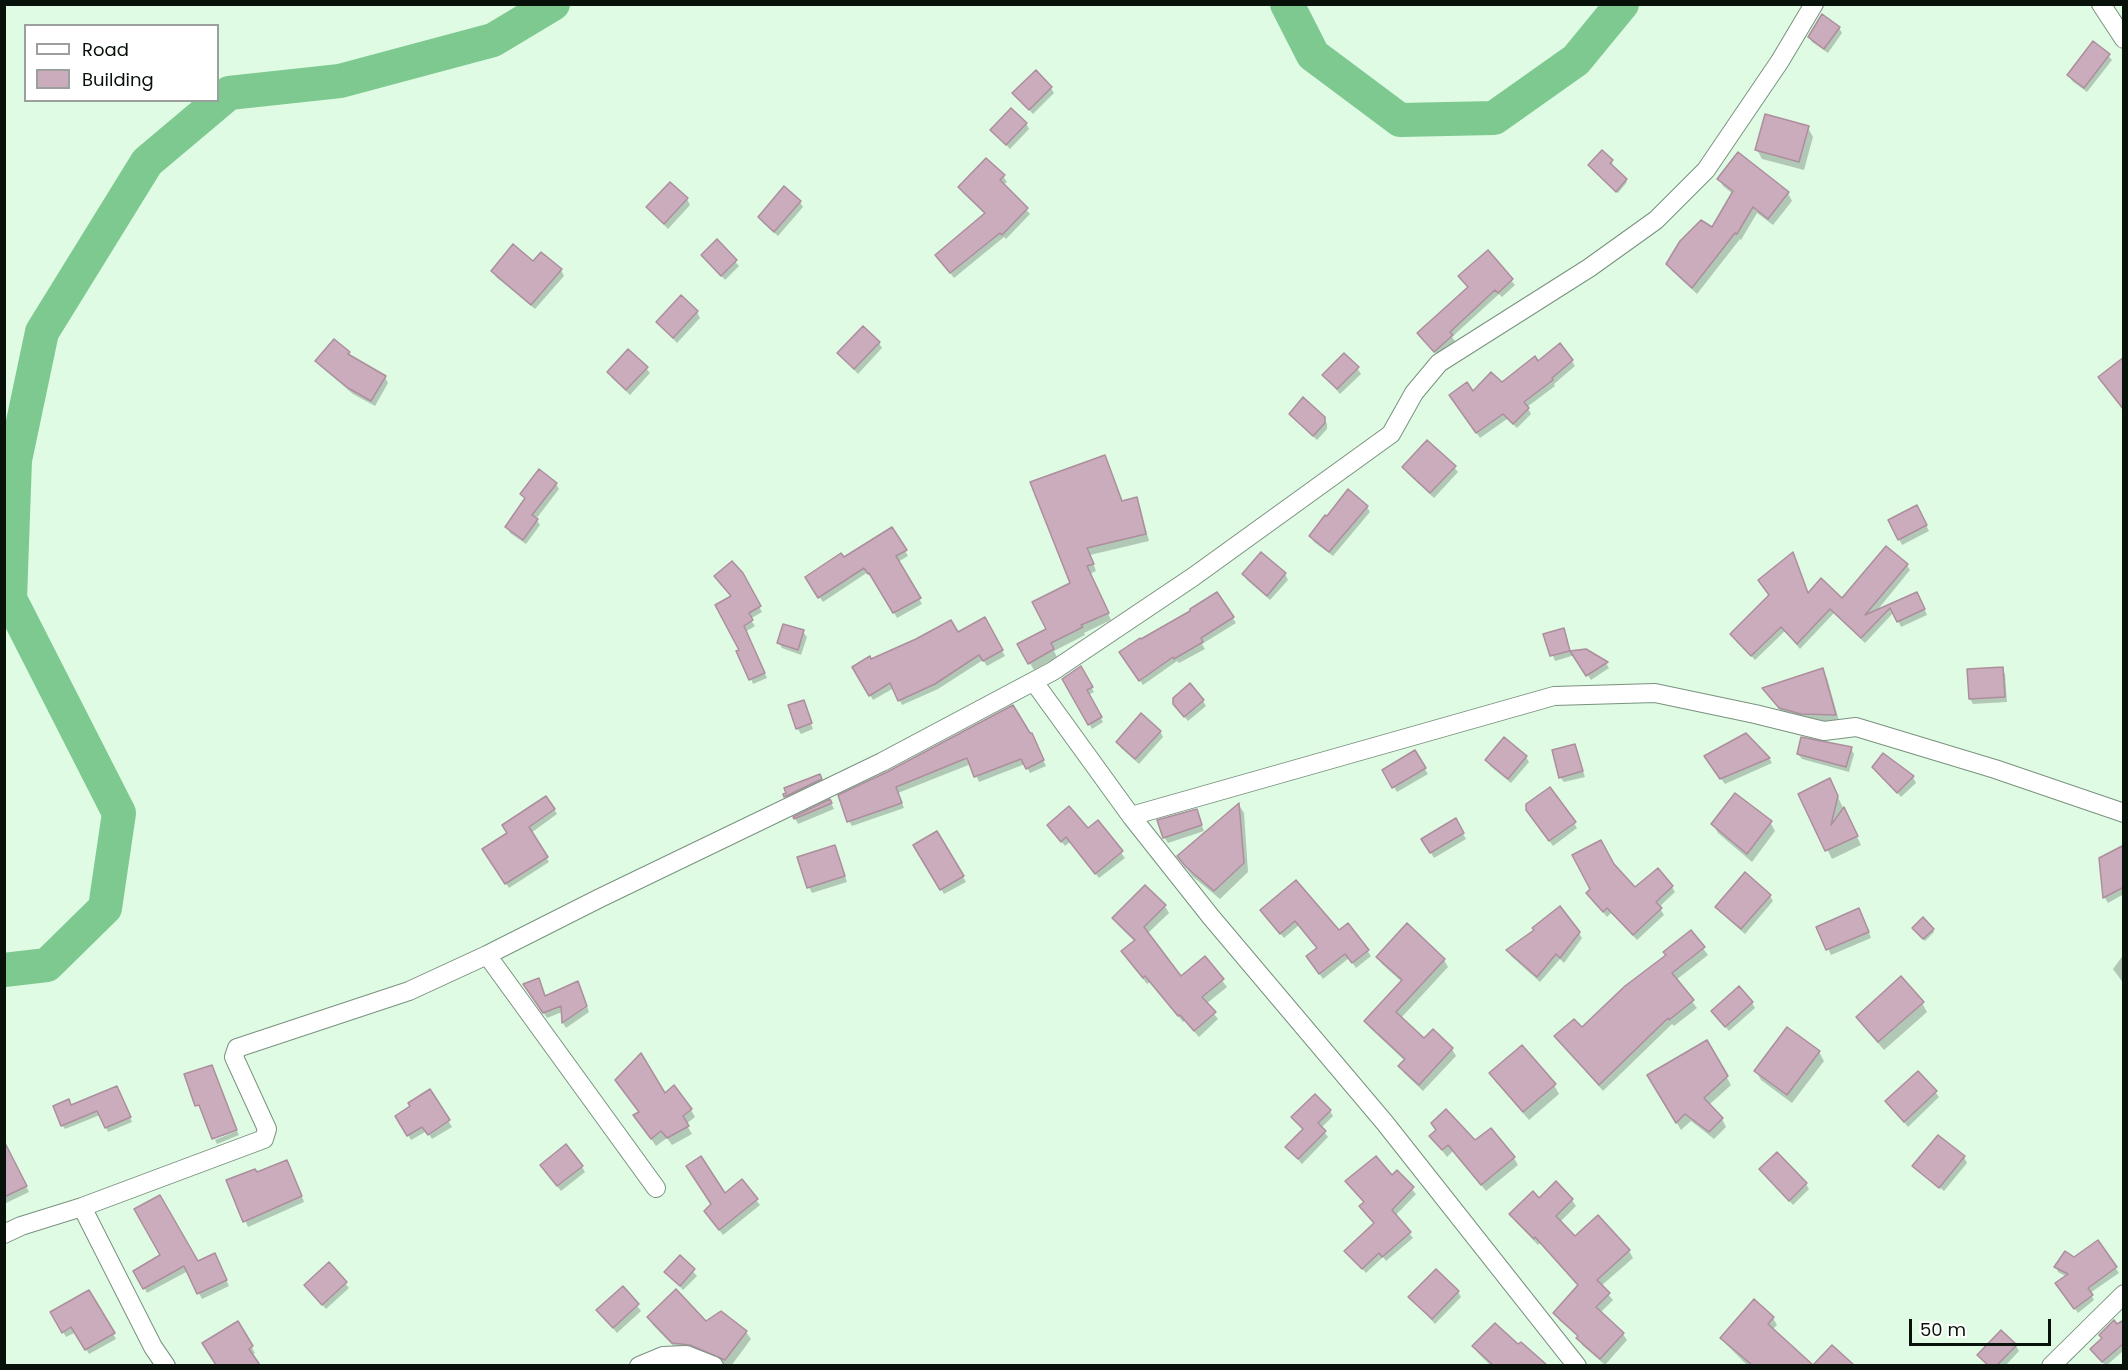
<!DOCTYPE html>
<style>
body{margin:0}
#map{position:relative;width:2128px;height:1370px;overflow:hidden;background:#dffbe4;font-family:Poppins,sans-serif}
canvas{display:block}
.frame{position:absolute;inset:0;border:6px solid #08120a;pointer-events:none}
.legend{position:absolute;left:24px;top:24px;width:195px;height:78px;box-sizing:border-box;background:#fff;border:2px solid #9ca09d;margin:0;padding:8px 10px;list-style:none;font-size:18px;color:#08120a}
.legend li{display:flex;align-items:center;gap:12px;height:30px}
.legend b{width:30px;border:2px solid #9ca09d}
.scale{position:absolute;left:1909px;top:1319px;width:142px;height:27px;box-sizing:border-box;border:3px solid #08120a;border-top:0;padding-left:8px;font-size:18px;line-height:21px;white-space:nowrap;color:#08120a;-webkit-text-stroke:4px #fff;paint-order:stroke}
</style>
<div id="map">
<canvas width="2128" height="1370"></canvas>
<div class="frame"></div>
<ul class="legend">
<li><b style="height:8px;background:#fff"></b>Road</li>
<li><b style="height:16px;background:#cbacbc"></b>Building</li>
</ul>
<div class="scale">50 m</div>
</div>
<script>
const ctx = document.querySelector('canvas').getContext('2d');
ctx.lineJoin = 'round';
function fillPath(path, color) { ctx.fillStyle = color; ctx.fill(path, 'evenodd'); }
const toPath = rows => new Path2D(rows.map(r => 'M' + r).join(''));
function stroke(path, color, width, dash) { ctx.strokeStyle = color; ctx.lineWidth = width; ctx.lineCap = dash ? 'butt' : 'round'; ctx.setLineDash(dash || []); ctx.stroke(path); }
const shadow = toPath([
 [1839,28,1842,33,1828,53,1812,42,1809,37],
 [2108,55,2112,60,2087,92,2072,81,2069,76],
 [1051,88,1054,93,1033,114,1014,93],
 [1026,123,1029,129,1010,149,992,130],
 [1808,128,1813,137,1804,170,1762,159,1757,150],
 [1738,154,1788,193,1792,201,1773,225,1757,213,1741,240,1740,239,1697,294,1672,271,1668,264,1712,229,1733,194,1723,186,1719,179],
 [1611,161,1613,163,1610,166,1627,182,1618,193,1591,167],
 [1003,176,1007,182,1003,185,1030,214,1006,239,1004,237,954,278,940,260,986,215,963,193,960,187],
 [687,199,690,205,668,229,648,208],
 [800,202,803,207,778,236,763,223,759,217],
 [717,241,739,266,725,280,703,255],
 [1488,253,1515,285,1502,297,1499,294,1452,337,1455,341,1438,356,1419,334,1469,288,1460,277],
 [533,263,561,270,564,276,535,309,496,277,493,271],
 [697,312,700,318,677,343,657,322],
 [334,341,349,353,352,358,385,377,388,383,375,406,353,394,320,366,317,361],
 [879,343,882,348,858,374,839,354],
 [1572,361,1575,366,1554,384,1555,386,1527,407,1531,414,1517,428,1507,419,1480,438,1454,401,1502,384,1538,363],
 [646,368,650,373,630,395,612,378,609,372],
 [1357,368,1361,374,1340,394,1324,375],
 [1290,414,1324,418,1327,424,1327,429,1317,440,1294,419],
 [1108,464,1123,502,1136,499,1140,506,1149,541,1090,555,1096,571,1090,574,1111,620,1084,633,1085,635,1054,651,1057,657,1034,670,1019,645,1048,629,1072,584],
 [1404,467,1454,467,1458,472,1434,498,1407,473],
 [556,484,559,489,536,519,540,525,526,544,510,533,507,527,526,501,522,494],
 [1367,507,1370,512,1333,556,1314,542,1310,536],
 [1917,507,1929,531,1902,545,1890,521],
 [892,529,908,556,898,562,922,604,897,618,874,577,872,578,868,572,823,602,810,583,843,559],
 [1907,565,1910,570,1875,613,1920,599,1927,615,1901,627,1894,612,1865,643,1834,613,1800,649,1785,631,1755,660,1732,634,1808,595,1842,600],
 [741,574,762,612,750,619,755,626,745,632,767,678,753,684,741,650,732,597],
 [1285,574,1288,580,1270,600,1247,580,1244,575],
 [1217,594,1236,623,1202,644,1205,649,1179,663,1177,661,1143,685,1124,658],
 [984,619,1005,656,987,666,983,660,938,689,902,705,894,688,873,700,854,668,957,634],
 [1563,629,1571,652,1585,651,1606,663,1609,668,1591,680,1575,655,1555,661,1545,635],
 [803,632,807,637,801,655,782,648,779,643],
 [1080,668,1094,692,1088,695,1103,722,1092,729,1064,679],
 [2002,668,2005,674,2007,702,1973,704,1970,699],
 [1822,670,1827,678,1840,724,1807,722,1785,717,1764,689],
 [1203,701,1206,706,1188,721,1178,709],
 [804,705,813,729,801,734,797,728],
 [1160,731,1163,737,1139,764,1121,748,1118,742],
 [1034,740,1046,766,1030,773,1025,764,979,782,971,764,898,793,904,808,852,826,849,821,888,773],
 [1575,746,1585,777,1564,782,1560,777],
 [1851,749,1854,754,1849,772,1802,759,1798,754],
 [1414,752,1428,774,1397,792,1384,770],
 [1883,755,1913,777,1916,783,1901,797,1874,767],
 [1526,757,1529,762,1511,783,1490,766,1487,761],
 [1769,758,1772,763,1725,784,1709,762],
 [819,776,822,781,789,801,785,795],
 [1834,789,1861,845,1832,859,1800,794],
 [830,801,834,809,798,824,795,818],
 [1239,805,1244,813,1248,872,1220,899,1192,876,1179,857],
 [554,809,557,814,531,833,549,862,509,888,487,855],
 [1196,811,1204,831,1168,843,1164,837],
 [1531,816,1574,823,1577,828,1553,846],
 [1455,821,1466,839,1434,858,1423,839],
 [1098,822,1125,858,1099,878,1070,842,1065,846,1052,830,1088,830],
 [1770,822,1775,831,1752,862,1718,833,1713,824],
 [937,833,966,882,944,894,915,845],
 [835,846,847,882,812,893,809,887],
 [2124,847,2124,894,2108,903,2105,898,2101,859],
 [1613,866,1635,890,1672,887,1675,892,1659,907,1664,915,1637,940,1611,913,1607,917,1588,894],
 [1770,896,1773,901,1745,934,1720,912,1717,907],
 [1165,906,1169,913,1147,934,1181,978,1205,958,1227,987,1206,1004,1218,1019,1199,1037,1185,1021,1183,1022,1150,982,1147,984,1127,958,1135,942,1118,925,1114,918],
 [1262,911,1339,932,1348,925,1371,956,1356,968,1349,958,1323,979,1311,962,1318,949,1299,925,1284,938],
 [1862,916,1871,938,1831,955,1818,927],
 [1407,926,1444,960,1448,967,1401,1018,1424,1041,1452,1049,1456,1056,1423,1091,1404,1073,1400,1066,1405,1061,1370,1028,1365,1021,1402,982,1382,964,1378,957],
 [1915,930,1933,930,1934,932,1925,941],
 [1691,932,1708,955,1676,980,1697,1008,1674,1026,1672,1024,1603,1091,1556,1037,1582,1029,1667,956],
 [1579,933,1582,938,1564,963,1560,959,1540,982,1511,956,1508,951],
 [2124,954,2124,984,2113,969],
 [541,985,546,997,581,989,589,1012,566,1028,563,1023,562,1012,547,1018,528,989],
 [1752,1003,1755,1008,1729,1031,1716,1016],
 [1922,1003,1927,1012,1884,1050,1863,1026,1858,1017],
 [1707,1042,1731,1085,1709,1105,1722,1119,1726,1127,1714,1139,1691,1121,1681,1130,1649,1076],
 [1819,1052,1824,1061,1792,1103,1761,1080,1756,1071],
 [1491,1073,1554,1085,1559,1094,1529,1120,1496,1082],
 [430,1091,452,1127,432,1139,427,1131,411,1140,397,1116],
 [119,1092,132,1122,108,1132,100,1115,65,1129,62,1125,71,1106],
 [1935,1092,1939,1097,1908,1127,1887,1102],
 [664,1095,691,1110,695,1117,686,1124,692,1134,672,1145,667,1138,656,1146,640,1123],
 [1330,1111,1333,1116,1321,1128,1328,1137,1302,1164,1287,1147,1304,1131,1293,1118],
 [237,1131,239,1135,217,1144,215,1140],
 [1431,1136,1475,1142,1514,1158,1518,1165,1486,1191,1453,1151,1447,1157],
 [11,1157,29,1192,4,1204,4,1160],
 [1964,1157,1967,1163,1944,1191,1916,1168,1916,1170,1914,1167],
 [290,1167,304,1202,248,1227,228,1181],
 [582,1167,585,1172,561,1191,545,1171],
 [1761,1170,1806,1184,1809,1189,1793,1205],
 [1397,1172,1416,1194,1395,1216,1413,1238,1386,1261,1383,1257,1366,1273,1346,1251,1375,1224,1361,1207,1365,1203,1350,1187,1392,1177],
 [725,1195,756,1200,760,1205,723,1235,709,1216],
 [1539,1200,1572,1200,1576,1206,1560,1222,1575,1238,1629,1251,1633,1258,1601,1286,1613,1300,1600,1313,1623,1334,1627,1340,1605,1365,1582,1345,1579,1337,1559,1320,1555,1313,1579,1287,1540,1243,1538,1245,1515,1221,1511,1215],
 [2098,1242,2119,1273,2090,1293,2094,1300,2078,1313,2060,1288,2067,1277,2058,1272,2056,1267,2074,1259],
 [680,1257,697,1276,683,1290,666,1272],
 [217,1261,229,1286,202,1299,188,1271,147,1293,135,1271],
 [329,1264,349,1288,326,1309,309,1290],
 [623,1288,641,1311,617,1333,598,1310],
 [89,1292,116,1339,89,1354,76,1332,66,1337,52,1313],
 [1458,1292,1461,1297,1435,1324,1410,1297],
 [1754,1302,1773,1318,1777,1325,1772,1330,1811,1366,1748,1366,1726,1344,1722,1338],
 [649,1317,706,1323,746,1332,751,1339,731,1366,726,1366,695,1352,678,1351,653,1325],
 [2124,1320,2124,1350,2106,1366,2095,1354,2117,1325],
 [238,1323,255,1353,251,1355,258,1366,217,1366,204,1343],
 [2016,1346,2019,1351,2005,1366,1987,1366,1979,1356],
 [1474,1347,1518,1347,1543,1366,1491,1366,1478,1353],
 [1832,1347,1852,1366,1814,1366]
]);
const river = toPath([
 [1287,4,1313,55,1400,120,1494,118,1576,60,1622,4],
 [4,970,47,965,105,908,119,813,10,599,15,460,42,332,147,162,229,93,340,81,493,40,553,4]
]);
const building = toPath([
 [1822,14,1840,27,1824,49,1808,37,1822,14],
 [2093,41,2110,54,2084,88,2067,75,2093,41],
 [1036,70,1052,87,1029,110,1012,93,1036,70],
 [1011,108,1027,123,1006,145,990,130,1011,108],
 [1765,114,1809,126,1799,162,1755,150,1765,114],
 [1602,150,1613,160,1610,163,1627,179,1616,192,1588,165,1602,150],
 [1738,152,1789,192,1768,219,1753,207,1737,234,1735,233,1692,288,1666,264,1680,241,1701,220,1712,227,1733,191,1717,179,1738,152],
 [986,158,1005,175,1000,180,1028,208,1002,235,1000,233,950,273,935,255,985,213,958,187,986,158],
 [670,182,688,198,664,224,646,207,670,182],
 [784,186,801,201,774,232,758,217,784,186],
 [717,239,737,260,721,276,701,255,717,239],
 [513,244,533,261,541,252,562,269,531,305,491,271,513,244],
 [1488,250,1513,279,1498,293,1495,290,1450,332,1453,335,1434,352,1417,333,1468,287,1458,276,1488,250],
 [681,295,698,311,673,338,656,322,681,295],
 [863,326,880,342,854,369,837,353,863,326],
 [334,339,350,352,348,354,386,376,371,401,348,388,315,361,334,339],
 [1560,343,1573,360,1552,378,1553,380,1524,402,1529,408,1513,424,1503,414,1476,433,1449,395,1467,382,1473,391,1491,372,1502,382,1535,356,1538,361,1560,343],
 [628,349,648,367,626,390,607,372,628,349],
 [1344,353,1359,367,1337,389,1322,375,1344,353],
 [2124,357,2124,410,2098,377,2124,357],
 [1303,397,1325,417,1325,423,1313,436,1289,414,1303,397],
 [1427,440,1456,466,1430,493,1402,467,1427,440],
 [1105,455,1122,501,1137,497,1146,534,1087,548,1094,564,1087,566,1109,613,1081,625,1083,627,1051,643,1054,649,1028,664,1017,644,1046,629,1032,602,1070,583,1030,482,1105,455],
 [539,469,557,483,532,515,538,519,523,540,505,527,525,498,520,494,539,469],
 [1348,489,1368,506,1329,552,1309,536,1325,515,1327,516,1348,489],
 [1917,505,1927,525,1898,540,1888,520,1917,505],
 [892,527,907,550,896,556,921,598,893,613,869,573,868,574,864,568,818,598,805,577,841,553,844,557,892,527],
 [1886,546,1908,564,1865,615,1917,592,1925,609,1897,622,1890,608,1861,638,1830,609,1797,644,1781,627,1751,656,1730,634,1769,595,1758,580,1793,552,1808,593,1821,578,1842,598,1886,546],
 [1261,552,1286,573,1267,596,1242,574,1261,552],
 [732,561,743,573,761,606,749,613,753,620,744,626,765,673,749,680,736,651,739,650,715,605,731,596,714,576,732,561],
 [1217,592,1234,617,1201,638,1203,642,1174,659,1173,657,1139,681,1119,652,1140,638,1141,639,1190,611,1190,609,1217,592],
 [985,617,1003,650,983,661,979,655,935,684,898,701,890,683,869,696,852,667,870,656,871,659,916,639,951,620,958,632,985,617],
 [783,624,804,630,798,650,777,643,783,624],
 [1564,628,1570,651,1550,656,1543,634,1564,628],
 [1586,649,1608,662,1586,676,1570,651,1586,649],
 [1081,666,1093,687,1087,690,1102,717,1088,725,1062,679,1081,666],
 [2003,667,2005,697,1969,699,1967,669,2003,667],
 [1823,668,1836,715,1801,714,1779,708,1762,688,1823,668],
 [1190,683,1204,700,1184,717,1173,704,1173,698,1190,683],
 [804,700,812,723,796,729,788,705,804,700],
 [1013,705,1030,733,1032,733,1044,760,1026,769,1021,759,974,777,967,758,896,787,902,803,847,822,838,795,887,772,1013,705],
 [1141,713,1161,731,1135,759,1116,742,1141,713],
 [1746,733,1770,758,1720,779,1704,756,1746,733],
 [1504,737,1527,756,1508,779,1485,760,1504,737],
 [1801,737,1852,747,1846,767,1797,754,1801,737],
 [1575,744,1583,771,1559,778,1552,750,1575,744],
 [1415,750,1426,768,1392,788,1382,770,1415,750],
 [1883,753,1914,776,1897,793,1872,767,1883,753],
 [820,774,822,779,784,797,783,794,786,793,784,788,820,774],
 [1830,778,1838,796,1831,825,1844,807,1858,836,1825,851,1798,794,1830,778],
 [1550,787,1576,822,1549,841,1526,810,1526,804,1550,787],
 [1735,793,1772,821,1747,854,1711,824,1735,793],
 [546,796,555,809,529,827,548,857,505,884,482,849,507,833,502,825,546,796],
 [830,799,832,803,794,819,793,817,830,799],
 [1239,803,1244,863,1214,891,1186,867,1177,856,1239,803],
 [1069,806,1088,828,1098,820,1123,851,1095,874,1066,837,1061,842,1047,825,1069,806],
 [1197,809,1202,825,1163,838,1157,820,1197,809],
 [1456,818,1464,833,1430,853,1421,839,1456,818],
 [937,831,964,876,940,890,913,845,937,831],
 [1601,840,1614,864,1635,887,1658,868,1673,886,1656,902,1662,908,1633,935,1607,908,1603,912,1586,893,1590,889,1572,855,1601,840],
 [835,845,845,876,807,888,797,857,835,845],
 [2124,845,2124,887,2103,898,2099,858,2124,845],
 [1745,872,1771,895,1741,929,1715,907,1745,872],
 [1296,880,1339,930,1348,923,1369,950,1352,963,1345,954,1319,974,1306,956,1317,948,1295,921,1280,934,1260,910,1296,880],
 [1145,885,1166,905,1144,927,1181,976,1205,956,1224,979,1202,997,1216,1012,1194,1031,1180,1015,1178,1016,1145,976,1143,978,1121,951,1135,940,1112,918,1145,885],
 [1560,906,1580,932,1560,958,1556,954,1537,977,1506,950,1534,930,1532,928,1560,906],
 [1859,908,1869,932,1826,950,1816,927,1859,908],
 [1923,917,1934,929,1923,939,1912,928,1923,917],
 [1407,923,1445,959,1396,1012,1424,1038,1433,1029,1453,1048,1419,1085,1398,1066,1405,1059,1364,1021,1402,980,1376,957,1407,923],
 [1691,930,1705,947,1672,973,1694,1000,1669,1020,1668,1018,1599,1085,1554,1036,1574,1019,1582,1027,1625,986,1666,955,1663,952,1691,930],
 [1901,976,1924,1002,1878,1042,1856,1017,1901,976],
 [539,978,545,996,578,981,587,1006,562,1023,561,1006,543,1013,523,984,539,978],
 [1739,986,1753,1002,1725,1027,1711,1011,1739,986],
 [1787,1027,1820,1051,1787,1095,1754,1071,1787,1027],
 [1707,1040,1728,1076,1704,1098,1723,1118,1709,1132,1685,1114,1676,1123,1647,1075,1707,1040],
 [1522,1045,1556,1084,1523,1112,1489,1073,1522,1045],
 [641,1053,665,1093,674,1085,692,1109,683,1116,689,1126,667,1138,661,1131,651,1139,633,1115,639,1112,615,1080,641,1053],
 [212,1065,237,1130,212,1139,199,1105,195,1106,184,1074,212,1065],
 [1918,1071,1937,1091,1904,1122,1885,1101,1918,1071],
 [117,1086,131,1117,105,1128,97,1111,61,1126,53,1106,69,1099,71,1105,117,1086],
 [430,1089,450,1120,428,1135,422,1127,407,1136,395,1116,410,1106,408,1103,430,1089],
 [1315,1094,1331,1110,1318,1123,1326,1131,1298,1159,1285,1147,1303,1129,1291,1117,1315,1094],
 [1446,1109,1475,1140,1491,1128,1515,1157,1481,1185,1448,1145,1442,1150,1429,1136,1436,1130,1431,1123,1446,1109],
 [1938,1135,1965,1156,1939,1188,1912,1166,1938,1135],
 [4,1141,27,1186,4,1197,4,1141],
 [566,1144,583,1166,557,1186,540,1165,566,1144],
 [1777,1152,1807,1183,1789,1201,1759,1169,1777,1152],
 [701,1156,725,1193,742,1179,758,1199,719,1230,704,1211,711,1204,686,1166,701,1156],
 [1376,1156,1392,1175,1397,1170,1414,1187,1392,1210,1411,1232,1382,1257,1379,1253,1362,1269,1344,1251,1374,1223,1359,1206,1364,1202,1345,1181,1376,1156],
 [287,1160,302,1196,243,1222,226,1180,255,1169,257,1172,287,1160],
 [1556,1181,1573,1199,1556,1216,1575,1236,1598,1215,1630,1250,1597,1280,1610,1293,1596,1307,1624,1333,1600,1359,1576,1338,1578,1336,1553,1313,1578,1285,1535,1237,1534,1239,1509,1214,1533,1191,1539,1198,1556,1181],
 [160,1195,198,1261,215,1253,227,1280,197,1294,184,1266,143,1289,133,1271,160,1255,134,1209,160,1195],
 [2098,1240,2117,1267,2088,1288,2093,1295,2074,1309,2055,1283,2068,1274,2054,1267,2065,1251,2074,1257,2098,1240],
 [680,1255,695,1269,680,1286,664,1272,680,1255],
 [329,1262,347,1282,322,1305,304,1285,329,1262],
 [1436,1269,1459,1291,1432,1319,1408,1297,1436,1269],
 [623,1286,639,1304,613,1328,596,1310,623,1286],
 [676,1289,706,1321,721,1311,747,1331,725,1360,690,1345,672,1343,647,1317,676,1289],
 [89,1290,115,1333,85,1350,71,1327,62,1333,50,1312,89,1290],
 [1754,1299,1774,1317,1768,1324,1813,1365,1832,1345,1854,1365,1752,1365,1720,1338,1754,1299],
 [2114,1320,2117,1324,2124,1320,2124,1343,2102,1362,2090,1349,2102,1338,2099,1335,2114,1320],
 [238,1321,253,1346,249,1349,260,1365,216,1365,202,1343,238,1321],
 [1495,1323,1518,1344,1521,1342,1547,1365,1493,1365,1472,1346,1495,1323],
 [2001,1330,2017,1345,1997,1365,1988,1365,1977,1355,2001,1330]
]);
const minor = toPath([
 [2101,4,2124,39],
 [1034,682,1131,816,1211,917,1385,1123,1577,1366],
 [1131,816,1554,696,1655,693,1755,714,1824,731,1856,727,1995,769,2124,813],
 [487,955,656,1188],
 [82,1207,153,1347,166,1366],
 [4,1234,21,1226,82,1207,264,1139,267,1129,234,1057,237,1048,409,991,487,955,600,898,882,762,1053,671,1193,577,1391,434,1414,393,1439,363,1589,268,1656,220,1706,170,1780,61,1814,4],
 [639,1366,663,1356,686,1355,714,1366],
 [2051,1366,2124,1294]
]);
fillPath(shadow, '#0003');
stroke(river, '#7dc990', 34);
fillPath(building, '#cbacbc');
stroke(building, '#ac8e9d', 1.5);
stroke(minor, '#79927e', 20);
stroke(minor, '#fff', 18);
</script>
